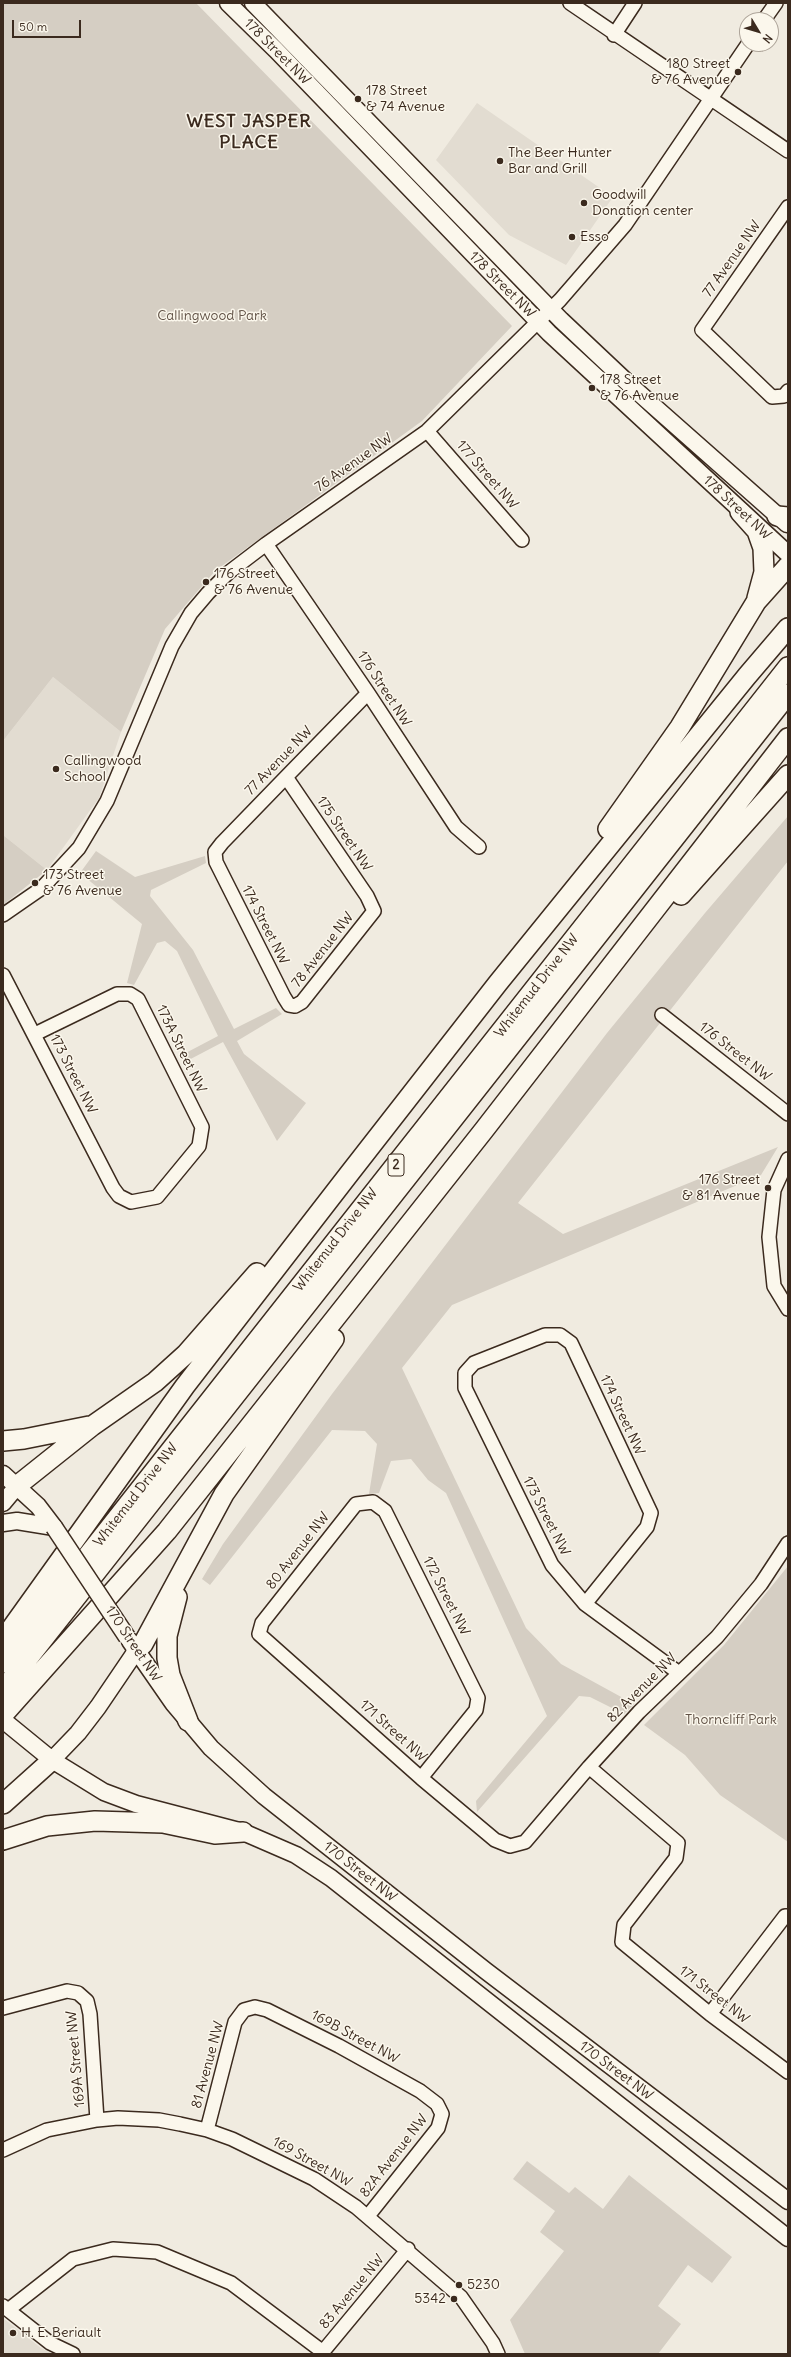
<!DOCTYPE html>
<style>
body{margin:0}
#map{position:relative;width:791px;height:2357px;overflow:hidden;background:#f0ebe0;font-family:Delius,sans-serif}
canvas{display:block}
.frame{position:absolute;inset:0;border:4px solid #3b2a1e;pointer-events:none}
.north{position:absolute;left:739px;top:12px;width:40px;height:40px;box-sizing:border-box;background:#fbf7ec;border:1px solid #aea59a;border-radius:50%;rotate:128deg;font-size:11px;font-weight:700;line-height:16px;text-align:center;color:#3b2a1e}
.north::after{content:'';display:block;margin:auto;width:14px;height:18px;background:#3b2a1e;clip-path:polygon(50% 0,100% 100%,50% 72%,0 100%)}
.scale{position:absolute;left:12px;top:20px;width:69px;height:18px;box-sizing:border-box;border:2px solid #3b2a1e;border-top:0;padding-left:5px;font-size:12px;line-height:14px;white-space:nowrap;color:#3b2a1e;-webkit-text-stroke:3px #fbf7ec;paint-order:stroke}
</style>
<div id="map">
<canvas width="791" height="2357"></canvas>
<div class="frame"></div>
<div class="north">N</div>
<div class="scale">50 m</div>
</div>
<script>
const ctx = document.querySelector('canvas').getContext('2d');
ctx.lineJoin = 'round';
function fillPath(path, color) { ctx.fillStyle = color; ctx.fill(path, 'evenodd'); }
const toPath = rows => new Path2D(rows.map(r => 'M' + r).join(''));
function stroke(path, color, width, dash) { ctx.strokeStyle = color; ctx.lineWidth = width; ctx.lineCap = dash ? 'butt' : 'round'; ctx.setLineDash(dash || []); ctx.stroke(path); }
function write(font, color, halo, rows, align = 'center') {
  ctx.font = font + ' Delius,sans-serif'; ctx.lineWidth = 3; ctx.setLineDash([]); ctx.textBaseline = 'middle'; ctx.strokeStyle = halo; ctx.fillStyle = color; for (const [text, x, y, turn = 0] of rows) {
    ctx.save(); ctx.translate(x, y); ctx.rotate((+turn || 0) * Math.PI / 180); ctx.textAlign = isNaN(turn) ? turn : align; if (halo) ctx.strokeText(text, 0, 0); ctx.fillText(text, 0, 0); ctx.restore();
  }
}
const built = toPath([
 [477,103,613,197,566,265,509,235,436,160],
 [53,677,121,732,99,798,47,870,3,835,3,741],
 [3,2318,41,2348,53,2354,3,2354]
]);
const green = toPath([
 [3,3,196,3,512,326,422,421,215,571,165,629,121,732,53,677,3,741],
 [788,816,788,861,518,1203,563,1234,778,1147,761,1175,452,1305,402,1368,526,1628,561,1664,634,1704,624,1714,590,1697,579,1696,477,1812,476,1801,547,1716,446,1493,428,1480,411,1459,391,1461,379,1493,369,1494,377,1444,365,1431,332,1430,210,1585,202,1579,223,1544,332,1394,607,1033,705,913],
 [3,835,47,870,3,905],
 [96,851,135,877,205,856,206,863,151,890,150,896,193,950,234,1029,276,1008,282,1014,237,1041,244,1054,306,1103,277,1141,223,1042,183,1063,180,1056,218,1036,177,951,165,941,157,943,134,985,127,983,142,924,80,873],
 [788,1566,788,1842,720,1795,685,1755,644,1725,724,1645],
 [527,2161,569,2193,575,2187,603,2209,629,2175,732,2257,712,2283,688,2265,658,2306,681,2324,658,2354,525,2354,510,2320,564,2251,540,2232,555,2211,513,2179]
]);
const minor = toPath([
 [570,3,788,151],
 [764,20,776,3],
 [614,35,635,3],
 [788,207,702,330,772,397,784,396,788,391],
 [427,431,522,540],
 [266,544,368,693,456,827,479,847],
 [286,777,367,896,374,911,302,1002,295,1006,289,1005,284,997,216,862,215,852,222,843,286,777,368,693],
 [3,915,42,888,79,848,107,801,172,646,191,613,208,593,228,573,266,544,427,431,560,300,625,225,748,44],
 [3,975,113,1188,119,1196,131,1202,157,1197,199,1146,202,1127,138,999,130,994,117,994,35,1034],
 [662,1015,788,1114],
 [788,1159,774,1190,769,1237,774,1286,788,1309],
 [585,1604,647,1527,651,1513,571,1343,560,1335,545,1335,474,1363,465,1373,465,1388,552,1565,585,1604,679,1673],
 [589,1767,678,1843,676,1858,624,1925,622,1942,710,2014,788,2072],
 [421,1778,476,1710,478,1698,385,1511,373,1502,356,1504,262,1623,259,1634,421,1778,495,1840,510,1846,525,1842,589,1767,639,1712,717,1637,761,1584,788,1543],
 [3,2008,67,1991,78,1993,87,2001,90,2014,97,2120],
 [710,2014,785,1916,788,1916],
 [207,2130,235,2022,244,2010,255,2007,267,2010,339,2046,420,2091,437,2104,442,2114,438,2128,368,2216],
 [3,2150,47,2130,97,2120,118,2118,159,2120,180,2124,207,2130,232,2139,314,2179,356,2207,461,2297,493,2343,498,2354],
 [3,2306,50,2343,73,2354],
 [8,2310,73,2259,113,2249,157,2252,231,2283,323,2352],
 [321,2354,408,2249]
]);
const major = toPath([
 [228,3,276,50,549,333,788,554],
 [253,3,561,320,631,386,787,524],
 [3,1474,38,1506,54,1527],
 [3,1503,18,1485],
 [3,1523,17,1521,54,1527],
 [130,1641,173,1703,211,1748,264,1796,486,1971,788,2201],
 [3,1720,52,1760,104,1792,136,1804,243,1832,296,1855,331,1878,788,2238],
 [52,1760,78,1733,98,1707,136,1651]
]);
const highway = toPath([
 [740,512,757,531,763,548,764,572,757,598],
 [777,516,788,517],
 [608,829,680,727,756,602,788,566],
 [681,895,788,775],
 [3,1441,24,1439,89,1426],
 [18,1485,92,1426,155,1382,186,1354,257,1273],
 [177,1597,167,1636,167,1658,170,1675,188,1721],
 [3,1640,185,1386,349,1174,498,983,747,676,788,628],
 [136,1651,143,1644,224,1494,334,1339],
 [3,1663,788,667],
 [3,1690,788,694],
 [3,1715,167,1531,484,1130,788,738],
 [3,1804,52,1760],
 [3,1840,47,1826,95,1821,163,1823,215,1834,243,1832]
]);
const majorBridge = toPath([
 [54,1527,127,1637]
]);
const markers = [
 [738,72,4,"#3b2a1e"],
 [358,99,4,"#3b2a1e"],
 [500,161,4,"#3b2a1e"],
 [584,203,4,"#3b2a1e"],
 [572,237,4,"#3b2a1e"],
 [592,388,4,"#3b2a1e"],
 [206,582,4,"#3b2a1e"],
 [56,769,4,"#3b2a1e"],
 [35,883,4,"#3b2a1e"],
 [768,1188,4,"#3b2a1e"],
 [459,2285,4,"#3b2a1e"],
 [454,2299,4,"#3b2a1e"],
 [13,2333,4,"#3b2a1e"]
];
const shields = [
 [396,1165,16]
];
const shieldNames = [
 ["2",396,1165]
];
const streetNames = [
 ["178 Street NW",277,52,45],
 ["77 Avenue NW",732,259,-55],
 ["178 Street NW",502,285,45],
 ["76 Avenue NW",354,463,-35],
 ["177 Street NW",487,475,49],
 ["178 Street NW",737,508,43],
 ["176 Street NW",384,689,57],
 ["77 Avenue NW",279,761,-46],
 ["175 Street NW",344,834,56],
 ["174 Street NW",265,925,63],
 ["78 Avenue NW",323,950,-52],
 ["Whitemud Drive NW",537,986,-52],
 ["173A Street NW",181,1049,64],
 ["176 Street NW",735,1052,38],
 ["173 Street NW",73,1074,63],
 ["Whitemud Drive NW",336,1240,-52],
 ["174 Street NW",622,1415,65],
 ["Whitemud Drive NW",136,1495,-52],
 ["173 Street NW",546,1516,63],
 ["80 Avenue NW",298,1551,-52],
 ["172 Street NW",446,1596,63],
 ["170 Street NW",133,1644,56],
 ["82 Avenue NW",642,1688,-45],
 ["171 Street NW",393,1731,42],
 ["170 Street NW",360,1872,38],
 ["171 Street NW",714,1995,38],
 ["169B Street NW",355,2037,28],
 ["169A Street NW",76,2059,-95],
 ["81 Avenue NW",208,2065,-75],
 ["170 Street NW",616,2071,37],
 ["82A Avenue NW",394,2156,-52],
 ["169 Street NW",312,2162,29],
 ["83 Avenue NW",352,2292,-50]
];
const poiNames = [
 ["180 Street",730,64,"right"],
 ["& 76 Avenue",730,80,"right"],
 ["178 Street",366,91],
 ["& 74 Avenue",366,107],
 ["The Beer Hunter",508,153],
 ["Bar and Grill",508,169],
 ["Goodwill",592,195],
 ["Donation center",592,211],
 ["Esso",580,237],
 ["178 Street",600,380],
 ["& 76 Avenue",600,396],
 ["176 Street",214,574],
 ["& 76 Avenue",214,590],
 ["Callingwood",64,761],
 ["School",64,777],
 ["173 Street",43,875],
 ["& 76 Avenue",43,891],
 ["176 Street",760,1180,"right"],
 ["& 81 Avenue",760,1196,"right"],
 ["5230",467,2285],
 ["5342",446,2299,"right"],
 ["H. E. Beriault",21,2333]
];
const parkNames = [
 ["Callingwood Park",212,316],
 ["Thorncliff Park",731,1720]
];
const districtNames = [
 ["WEST JASPER",249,122],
 ["PLACE",249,143]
];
fillPath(built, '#e2dcd1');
fillPath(green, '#d5cec3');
stroke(minor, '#3b2a1e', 16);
stroke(major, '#3b2a1e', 19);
stroke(highway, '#3b2a1e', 22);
stroke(minor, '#fbf7ec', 13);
stroke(major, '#fbf7ec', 16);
stroke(highway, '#fbf7ec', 19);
stroke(majorBridge, '#3b2a1e', 19, []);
stroke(majorBridge, '#fbf7ec', 16);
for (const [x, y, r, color] of markers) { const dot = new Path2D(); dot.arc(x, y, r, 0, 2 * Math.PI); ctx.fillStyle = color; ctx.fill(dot); stroke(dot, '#fbf7ec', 1.5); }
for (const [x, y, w] of shields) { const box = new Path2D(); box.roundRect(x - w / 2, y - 11, w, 22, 3); ctx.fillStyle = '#fbf7ec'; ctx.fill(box); stroke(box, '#3b2a1e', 1); }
write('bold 13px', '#3b2a1e', null, shieldNames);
write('14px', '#3b2a1e', '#fbf7ec', streetNames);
write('14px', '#3b2a1e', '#fbf7ec', poiNames, 'left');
write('14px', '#625347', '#fbf7ec', parkNames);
ctx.letterSpacing = '1px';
write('bold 18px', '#3b2a1e', '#fbf7ec', districtNames);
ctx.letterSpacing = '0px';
</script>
